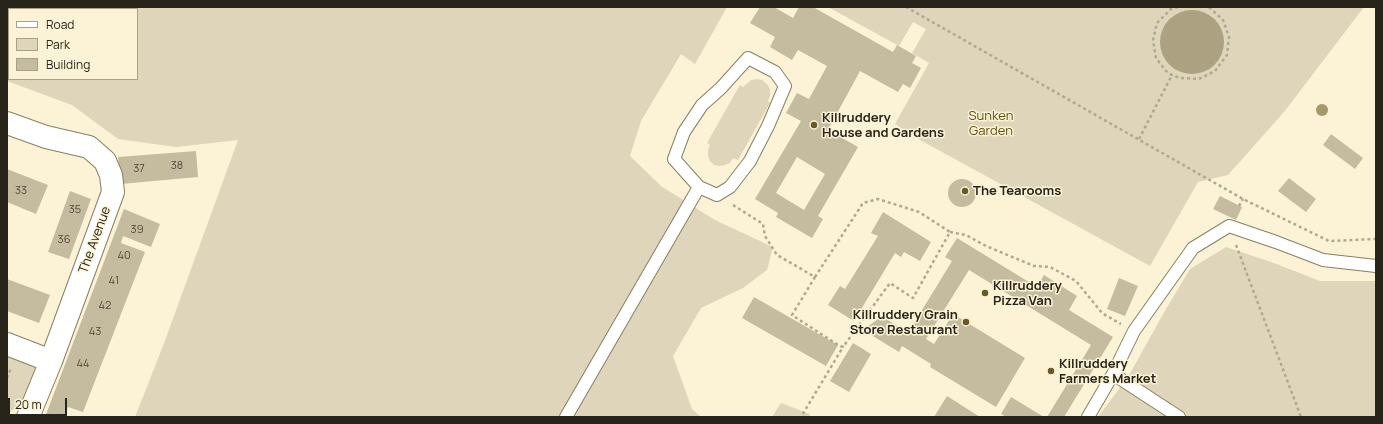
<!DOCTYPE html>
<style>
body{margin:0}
#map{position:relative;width:1383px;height:424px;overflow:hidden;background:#fcf3d6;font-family:Manrope,sans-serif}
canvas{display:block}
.frame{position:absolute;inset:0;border:8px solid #282419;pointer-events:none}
.legend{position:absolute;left:8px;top:8px;width:130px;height:72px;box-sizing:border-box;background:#fcf3d6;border:1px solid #a7a08a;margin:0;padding:5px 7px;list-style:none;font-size:12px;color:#282419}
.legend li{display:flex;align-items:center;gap:8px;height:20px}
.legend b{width:20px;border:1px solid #a7a08a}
.scale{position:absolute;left:8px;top:398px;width:59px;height:18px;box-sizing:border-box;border:2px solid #282419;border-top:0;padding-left:5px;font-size:12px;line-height:14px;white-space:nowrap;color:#282419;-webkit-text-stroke:3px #fcf3d6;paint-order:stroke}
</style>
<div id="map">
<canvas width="1383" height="424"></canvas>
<div class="frame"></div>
<ul class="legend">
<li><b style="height:5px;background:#fff"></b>Road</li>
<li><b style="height:11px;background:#ded5ba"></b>Park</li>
<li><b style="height:11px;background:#c5bca0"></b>Building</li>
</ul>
<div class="scale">20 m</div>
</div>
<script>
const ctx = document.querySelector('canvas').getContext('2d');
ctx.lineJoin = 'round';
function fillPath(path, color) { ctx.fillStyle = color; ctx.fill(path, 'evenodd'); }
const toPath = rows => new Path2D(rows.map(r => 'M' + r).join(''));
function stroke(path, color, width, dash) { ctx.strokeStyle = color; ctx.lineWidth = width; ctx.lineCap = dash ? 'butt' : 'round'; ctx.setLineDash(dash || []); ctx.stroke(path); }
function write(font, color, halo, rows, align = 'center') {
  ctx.font = font + ' Manrope,sans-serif'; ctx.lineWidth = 3; ctx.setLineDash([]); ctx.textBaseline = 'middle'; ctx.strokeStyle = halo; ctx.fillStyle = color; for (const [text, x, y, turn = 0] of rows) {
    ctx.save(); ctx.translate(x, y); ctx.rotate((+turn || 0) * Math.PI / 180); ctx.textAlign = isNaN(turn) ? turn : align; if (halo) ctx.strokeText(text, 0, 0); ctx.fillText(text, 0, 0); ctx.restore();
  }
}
const green = toPath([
 [7,7,727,7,695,64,681,54,641,121,630,156,661,186,715,220,773,247,767,270,743,288,701,308,673,356,692,409,701,417,135,417,163,346,238,140,176,147,118,139,72,105,7,81],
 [9,9,137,9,137,79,9,79],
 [828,7,1364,7,1284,112,1228,175,1198,182,1150,266,922,141,895,124,929,63,912,53,926,29,913,22,899,46],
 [757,79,762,80,767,84,770,89,770,96,768,101,770,103,738,160,733,158,730,163,725,165,720,166,714,165,710,161,708,156,708,150,710,145,707,143,740,85,743,87,751,80],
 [1226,247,1274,263,1320,281,1376,281,1376,417,1098,417,1128,377,1166,309,1190,269],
 [7,352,38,367,28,398,20,406,7,413],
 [781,403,810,414,809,417,772,417]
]);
const water = toPath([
 '1160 42a32 32 0 1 1 64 0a32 32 0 1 1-64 0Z'
]);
const building = toPath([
 [760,7,774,7,793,18,799,7,813,7,893,52,897,45,916,56,912,63,921,68,910,88,903,84,898,92,860,71,828,130,858,147,818,216,823,219,812,238,776,217,778,213,755,199,801,121,786,113,797,93,809,99,827,66,798,50,792,60,770,47,775,37,750,23],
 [797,157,825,174,804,210,776,193],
 [1331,134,1363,158,1355,169,1323,145],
 [196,151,198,177,121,184,118,157],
 [7,169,48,185,36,214,7,202],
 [1289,178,1316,199,1306,212,1278,191],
 '948 193a14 14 0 1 1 28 0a14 14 0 1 1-28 0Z',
 [70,191,91,199,69,259,48,252],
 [1220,196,1242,207,1236,220,1213,209],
 [124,209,160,224,151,247,123,236,121,243,145,252,83,412,68,407,64,417,45,417],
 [883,212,931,242,920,261,904,252,901,257,895,253,854,321,828,305,840,286,845,289,878,236,871,233],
 [957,238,1037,287,1044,275,1077,296,1069,310,1113,337,1064,417,1047,417,1091,345,969,270,926,339,934,344,953,314,1025,358,996,407,930,367,931,364,902,346,899,352,863,330,882,316,908,333,952,261,945,257],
 [1119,278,1138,286,1125,316,1107,309],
 [7,279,50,295,39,323,7,311],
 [754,297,838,345,826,366,742,318],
 [853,343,871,354,849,392,830,381],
 [947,396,980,417,934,417],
 [1011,397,1044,417,1006,417,1001,414]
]);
const path = toPath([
 [906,7,1243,199,1329,241,1376,239],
 [1178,7,1171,9,1157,23,1153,40,1156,58,1166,71,1172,75,1180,78,1199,79,1215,71,1227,55,1229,37,1223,20,1210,8,1206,7],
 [1139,139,1172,75],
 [733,205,763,224,765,236,777,255,815,277,792,315,838,345,843,347,801,417],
 [1239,206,1243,199],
 [950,232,966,235,986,246,1034,266,1050,267,1076,281,1102,313,1121,324],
 [1236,245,1301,417],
 [815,277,863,203,878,199,919,212,950,232,913,298,890,283,843,347],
 [7,378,11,368]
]);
const lane = toPath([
 [748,58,775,72,785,86,768,126,750,161,730,187,717,195,699,187,674,159,684,132,702,105,721,88,748,58],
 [1113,374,1179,417],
 [566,417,699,187],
 [1088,417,1113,374,1134,331,1193,248,1229,226,1276,242,1323,260,1376,266]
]);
const street = toPath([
 [7,123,46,137,89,147,105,161,111,175,113,192,51,361,28,417],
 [7,344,51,361]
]);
const trees = [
 [1322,110]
];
const markers = [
 [814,125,4,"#695927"],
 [965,191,4,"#695927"],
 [985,293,4,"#695927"],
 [966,322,4,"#695927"],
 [1051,371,4,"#695927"]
];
const numberNames = [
 ["38",177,166],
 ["37",139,169],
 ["33",21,191],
 ["35",75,210],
 ["39",137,230],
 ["36",64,240],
 ["40",124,256],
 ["41",114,281],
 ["42",105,306],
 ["43",95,332],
 ["44",83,364]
];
const parkNames = [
 ["Sunken",991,116],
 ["Garden",991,131]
];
const poiNames = [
 ["Killruddery",822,118],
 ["House and Gardens",822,133],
 ["The Tearooms",973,191],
 ["Killruddery",993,286],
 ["Pizza Van",993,301],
 ["Killruddery Grain",958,315,"right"],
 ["Store Restaurant",958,330,"right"],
 ["Killruddery",1059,364],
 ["Farmers Market",1059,379]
];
const streetNames = [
 ["The Avenue",95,240,-70]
];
fillPath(green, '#ded5ba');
fillPath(water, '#aca180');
fillPath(building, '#c5bca0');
stroke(lane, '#887f65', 14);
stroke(street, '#887f65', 24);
stroke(path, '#afa892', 2.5, [3, 3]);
stroke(lane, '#fff', 12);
stroke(street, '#fff', 22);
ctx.fillStyle = '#a6986a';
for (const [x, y] of trees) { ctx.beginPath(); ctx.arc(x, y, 6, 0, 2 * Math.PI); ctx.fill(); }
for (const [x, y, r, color] of markers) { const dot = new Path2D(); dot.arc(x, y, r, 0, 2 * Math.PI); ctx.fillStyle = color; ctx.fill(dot); stroke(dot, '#fcf3d6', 1.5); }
write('11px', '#4f4a3b', null, numberNames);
write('13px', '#5f4e12', '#fcf3d6', parkNames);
write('bold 13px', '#282419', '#fcf3d6', poiNames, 'left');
write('13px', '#282419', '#fcf3d6', streetNames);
</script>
